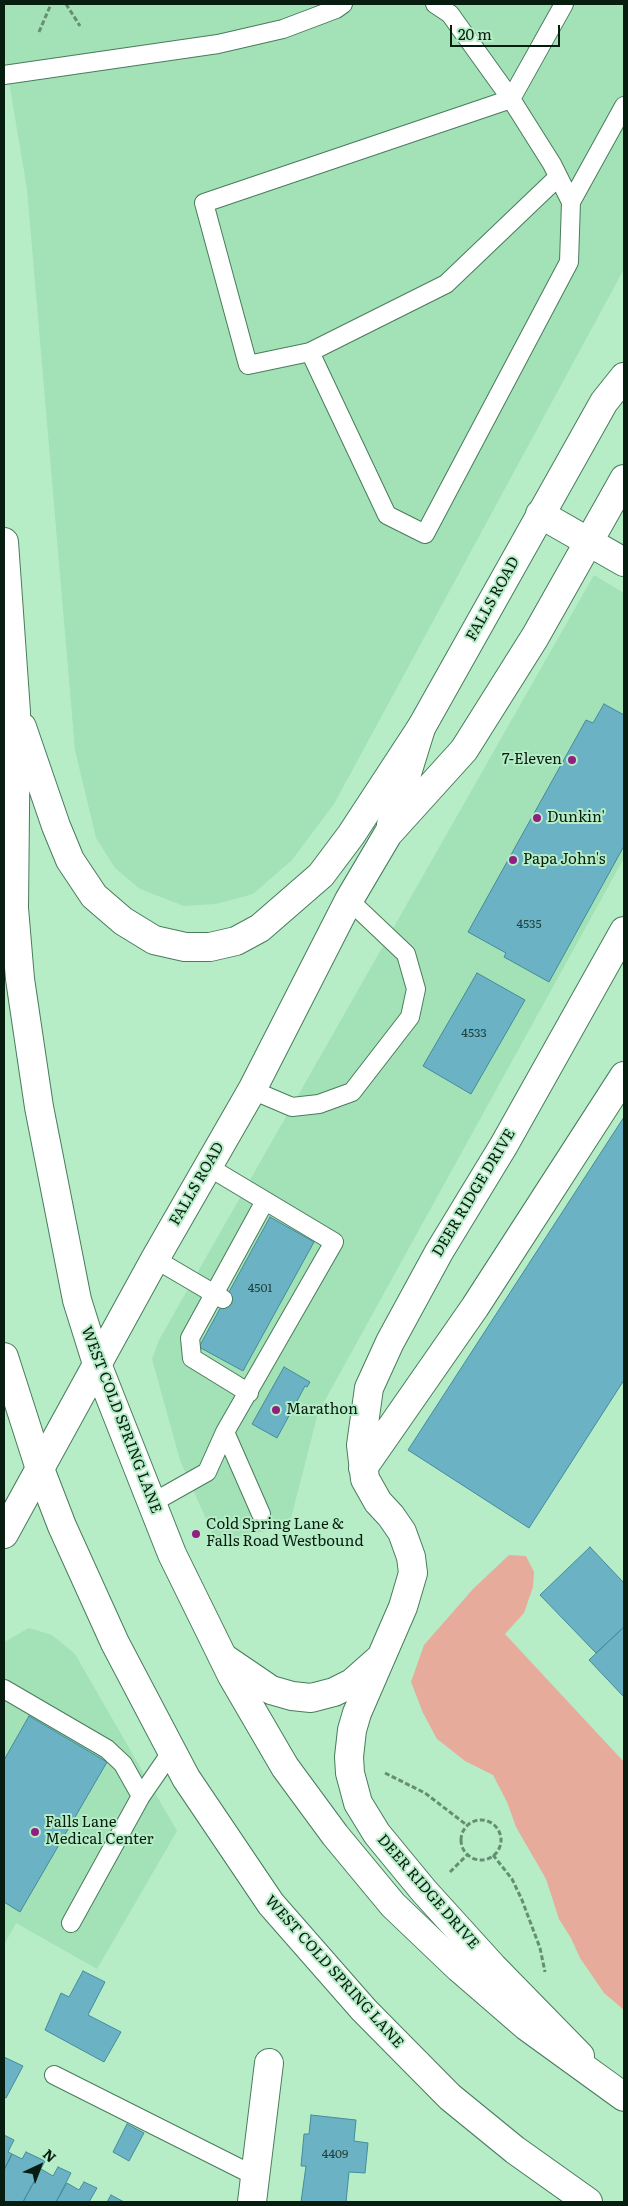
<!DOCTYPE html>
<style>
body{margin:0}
#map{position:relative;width:628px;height:2206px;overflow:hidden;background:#b6edc7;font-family:Literata,serif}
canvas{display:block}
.frame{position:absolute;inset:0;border:5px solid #071d10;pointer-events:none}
.north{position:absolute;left:15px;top:2141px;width:50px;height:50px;-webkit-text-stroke:4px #b6edc7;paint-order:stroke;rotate:43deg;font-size:14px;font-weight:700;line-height:20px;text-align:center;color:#071d10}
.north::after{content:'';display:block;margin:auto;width:18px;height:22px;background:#071d10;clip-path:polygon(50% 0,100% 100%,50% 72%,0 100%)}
.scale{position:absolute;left:450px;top:25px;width:110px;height:22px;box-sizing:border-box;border:2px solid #071d10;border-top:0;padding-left:6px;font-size:15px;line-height:18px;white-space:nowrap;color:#071d10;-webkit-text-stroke:4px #b6edc7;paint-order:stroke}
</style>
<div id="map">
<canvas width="628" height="2206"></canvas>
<div class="frame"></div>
<div class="north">N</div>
<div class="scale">20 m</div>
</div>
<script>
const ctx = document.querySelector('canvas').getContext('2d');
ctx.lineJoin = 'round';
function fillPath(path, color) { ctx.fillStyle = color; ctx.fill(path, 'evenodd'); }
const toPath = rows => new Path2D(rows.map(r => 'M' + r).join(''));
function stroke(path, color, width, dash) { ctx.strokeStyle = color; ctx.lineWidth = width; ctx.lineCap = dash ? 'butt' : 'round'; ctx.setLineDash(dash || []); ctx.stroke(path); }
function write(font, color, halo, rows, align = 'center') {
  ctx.font = font + ' Literata,serif'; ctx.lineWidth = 4; ctx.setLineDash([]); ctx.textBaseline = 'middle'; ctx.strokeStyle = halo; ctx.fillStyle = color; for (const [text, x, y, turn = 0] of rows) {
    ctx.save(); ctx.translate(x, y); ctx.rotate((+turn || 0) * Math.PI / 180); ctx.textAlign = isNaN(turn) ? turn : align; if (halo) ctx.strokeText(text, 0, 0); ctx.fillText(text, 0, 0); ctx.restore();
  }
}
const built = toPath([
 [4,4,624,4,624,269,334,804,292,860,253,894,216,904,184,906,140,889,115,868,96,838,75,750,27,189,4,52],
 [594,575,624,593,624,858,318,1413,289,1526,216,1542,180,1460,152,1359,159,1340],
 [29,1628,52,1635,75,1654,177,1831,97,1969,16,1923,4,1945,4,1642]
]);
const green = toPath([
 [509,1555,526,1556,534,1572,533,1587,524,1613,505,1634,624,1762,624,2010,604,1993,580,1958,571,1938,559,1919,546,1879,516,1827,507,1802,493,1775,465,1761,437,1739,423,1713,411,1682,424,1645,473,1589]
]);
const building = toPath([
 [604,704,624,715,624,846,549,982,504,957,506,953,468,932,586,720,593,723,604,704],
 [477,973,525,1000,471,1094,423,1066,477,973],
 [624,1117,624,1380,529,1528,408,1450,624,1117],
 [270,1217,314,1242,243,1371,199,1347,270,1217],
 [284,1367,310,1382,307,1387,305,1386,277,1438,252,1424,284,1367],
 [590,1547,624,1583,624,1627,596,1653,540,1595,590,1547],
 [624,1627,624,1697,589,1660,624,1627],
 [29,1716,107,1762,20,1912,4,1902,4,1760,29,1716],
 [83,1971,105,1982,88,2015,121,2032,104,2062,45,2030,61,1993,69,1997,83,1971],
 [4,2057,23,2066,6,2098,4,2097,4,2057],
 [311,2115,356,2120,354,2141,368,2143,365,2173,349,2172,346,2202,301,2202,306,2166,301,2166,304,2134,309,2134,311,2115],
 [127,2124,144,2133,129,2161,113,2152,127,2124],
 [4,2135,14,2140,8,2152,12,2154,4,2170,4,2135],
 [26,2152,45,2161,23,2202,4,2202,4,2170,12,2154,22,2159,26,2152],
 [58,2167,71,2173,56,2202,23,2202,41,2169,53,2176,58,2167],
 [84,2182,97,2188,89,2202,56,2202,67,2183,79,2190,84,2182],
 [111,2195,124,2202,107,2202,111,2195]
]);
const path = toPath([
 [66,4,80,26],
 [39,32,51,4],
 [385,1773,425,1793,468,1826],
 '461 1840a20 20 0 1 1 40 0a20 20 0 1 1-40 0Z',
 [493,1855,512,1879,522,1900,540,1948,545,1972],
 [450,1872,468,1854]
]);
const lane = toPath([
 [435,4,450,14,511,99,552,164,571,202],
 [4,75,218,44,283,29,336,9,343,4],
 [558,177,446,284,310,352,248,365,204,203,511,99,564,4],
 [310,352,387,515,425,534,569,262,571,202,624,106],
 [252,1090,292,1107,319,1104,352,1092,410,1017,416,989,406,954,349,900],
 [155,1259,223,1299],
 [249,1393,192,1358,190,1338,265,1201],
 [225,1432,261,1514],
 [152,1503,207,1472,225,1432,334,1242,207,1166],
 [4,1689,107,1749,123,1764,141,1796],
 [71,1923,141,1796,172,1751],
 [54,2075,255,2176]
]);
const street = toPath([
 [540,514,624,562],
 [363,1468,475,1307,624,1076],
 [224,1658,271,1690,292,1696,311,1698,334,1692,352,1683,378,1660],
 [580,2056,493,1967,424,1891,377,1834,358,1803,350,1773,349,1757,352,1730,357,1713,403,1607,413,1573,411,1557,402,1532,391,1516,378,1502,365,1479,361,1445,369,1388,390,1342,439,1252,504,1145,624,931],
 [252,2202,269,2063]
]);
const secondary = toPath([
 [391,825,421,728,604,402,624,377],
 [4,1534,155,1259,252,1090,349,900,388,834,464,750,535,637,624,479]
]);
const primary = toPath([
 [4,542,16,712,14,908,20,979,39,1107,77,1300,97,1364,172,1554,232,1676,285,1767,335,1835,393,1905,459,1968,526,2026,624,2097],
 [22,727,56,826,70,860,94,896,123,921,154,940,185,947,210,947,236,941,260,928,321,875,351,835,421,728],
 [4,1357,40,1469,62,1526,115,1643,186,1778,271,1904,364,2010,450,2097,515,2150,588,2202]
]);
const markers = [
 [572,760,5,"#901f80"],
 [537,818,5,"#901f80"],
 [513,860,5,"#901f80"],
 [276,1410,5,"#901f80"],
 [196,1534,5,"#901f80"],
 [35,1832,5,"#901f80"]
];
const numberNames = [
 ["4535",529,924],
 ["4533",474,1033],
 ["4501",260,1288],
 ["4409",335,2154]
];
const streetNames = [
 ["FALLS ROAD",493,599,-61],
 ["FALLS ROAD",197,1184,-60],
 ["DEER RIDGE DRIVE",474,1193,-59],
 ["WEST COLD SPRING LANE",121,1420,69],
 ["DEER RIDGE DRIVE",428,1892,49],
 ["WEST COLD SPRING LANE",334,1972,48]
];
const poiNames = [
 ["7-Eleven",562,760,"right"],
 ["Dunkin'",547,818],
 ["Papa John's",523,860],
 ["Marathon",286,1410],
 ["Cold Spring Lane &",206,1525],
 ["Falls Road Westbound",206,1542],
 ["Falls Lane",45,1823],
 ["Medical Center",45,1840]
];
fillPath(built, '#a3e1b7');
fillPath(green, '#e7ab9b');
fillPath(building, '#6bb3c4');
stroke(building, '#438c9c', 1);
stroke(lane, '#487c5b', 20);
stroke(street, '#487c5b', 30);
stroke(secondary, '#487c5b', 30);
stroke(primary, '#487c5b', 30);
stroke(path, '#668e73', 3, [5, 2.5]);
stroke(lane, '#fff', 18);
stroke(street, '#fff', 28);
stroke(secondary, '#fff', 28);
stroke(primary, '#fff', 28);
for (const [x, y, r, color] of markers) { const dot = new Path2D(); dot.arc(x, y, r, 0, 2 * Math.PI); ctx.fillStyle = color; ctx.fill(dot); stroke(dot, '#b6edc7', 2); }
write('12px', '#20423d', null, numberNames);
write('15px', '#071d10', '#b6edc7', streetNames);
write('15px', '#071d10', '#b6edc7', poiNames, 'left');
</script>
